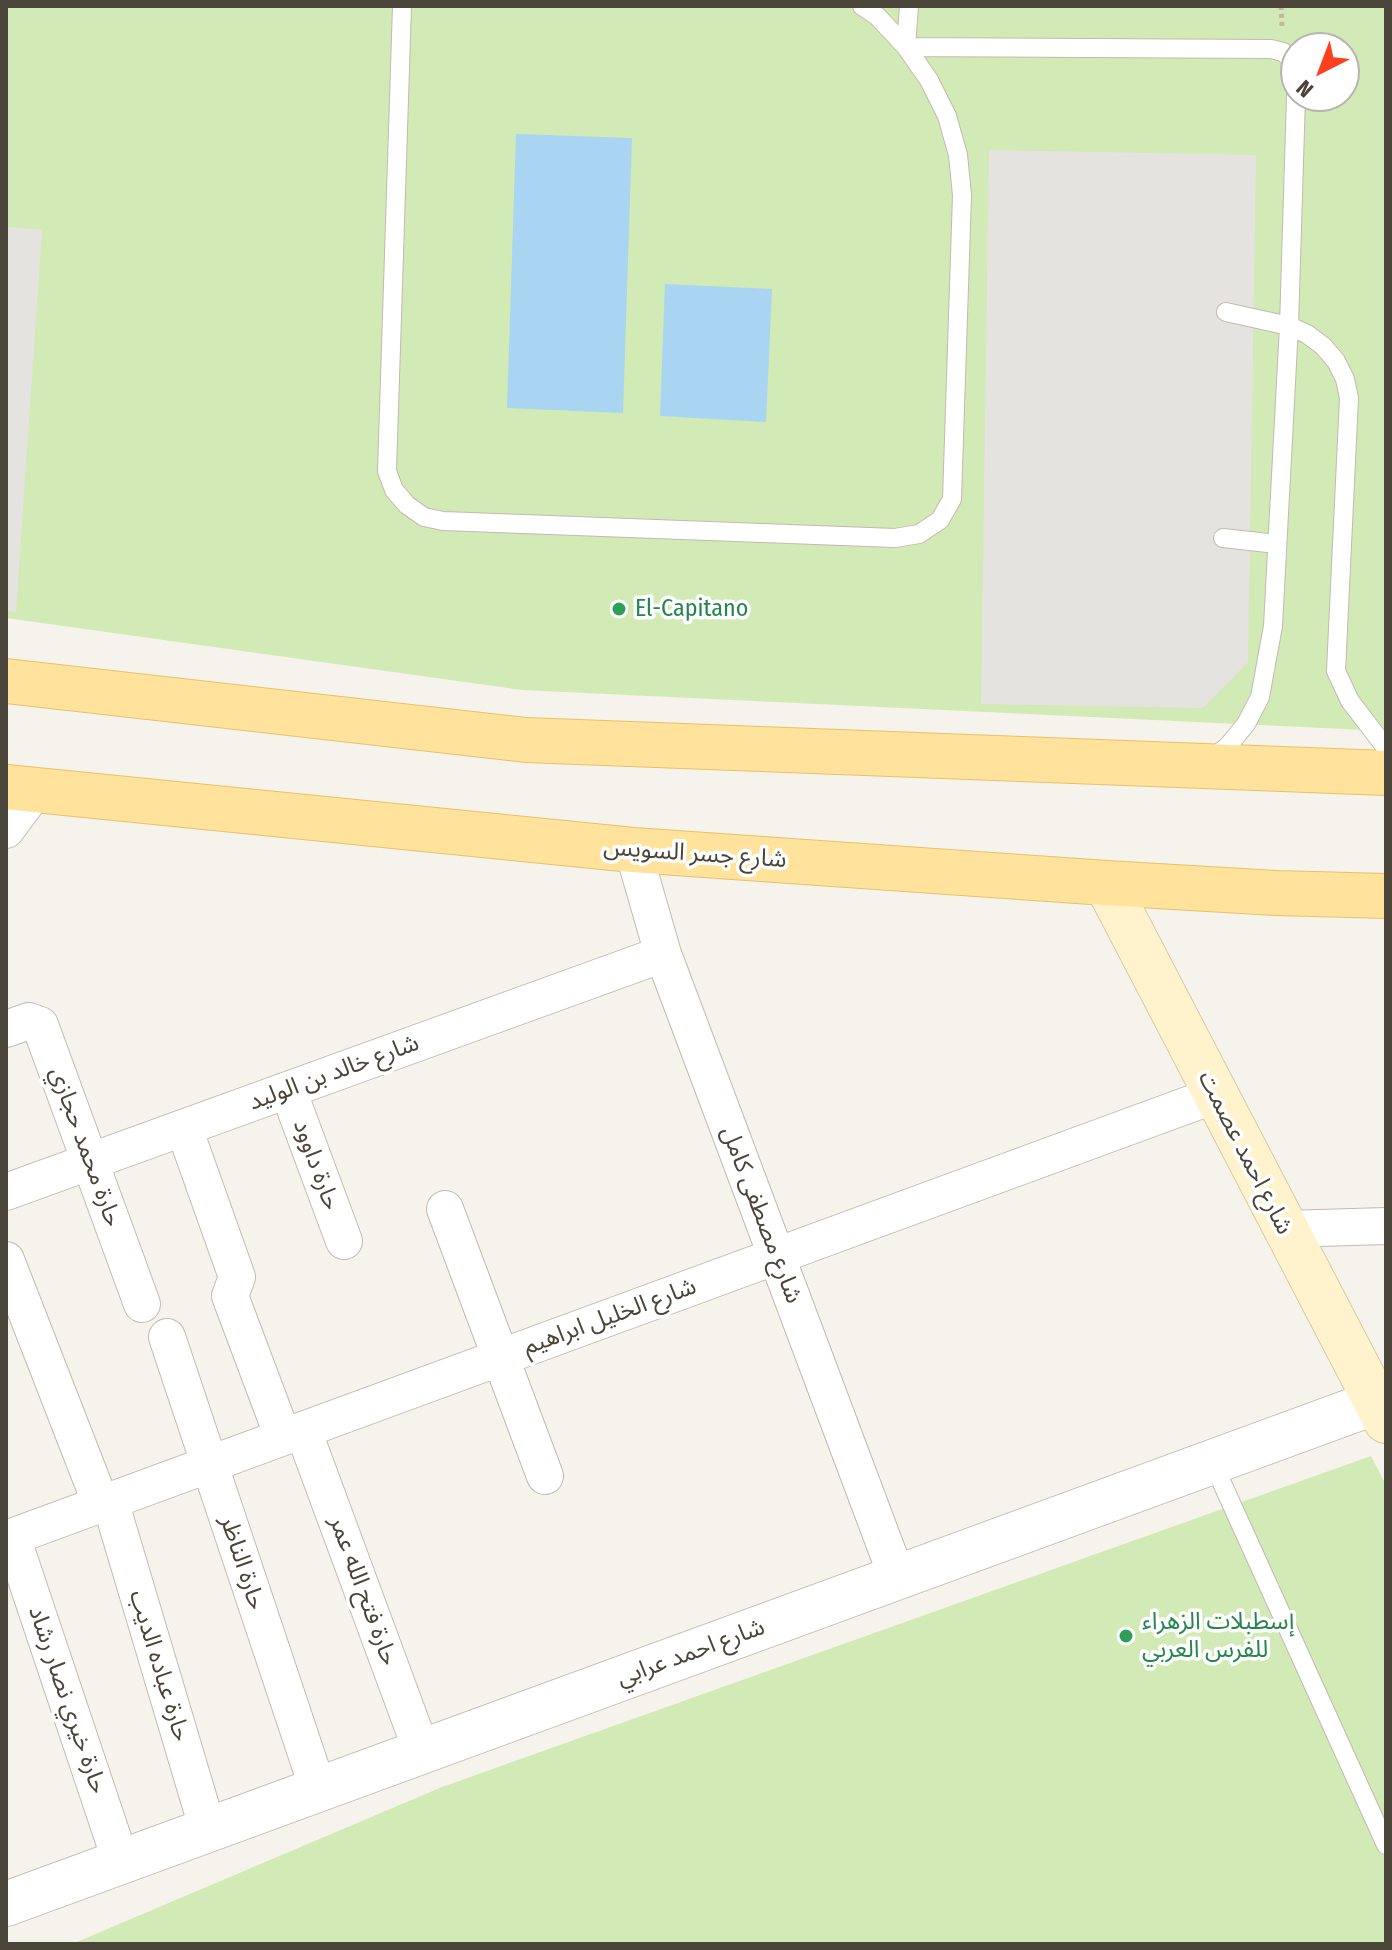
<!DOCTYPE html>
<meta charset="utf-8">
<style>
body{margin:0}
#map{position:relative;width:1392px;height:1950px;overflow:hidden;background:#f6f3ec;font-family:"Fira Sans Condensed",sans-serif}
canvas{display:block}
.frame{position:absolute;inset:0;border:8px solid #4b4439;pointer-events:none}
.north{position:absolute;left:1280px;top:32px;width:80px;height:80px;box-sizing:border-box;background:#fff;border:2px solid #b7b4b0;border-radius:50%;rotate:222deg;font-size:22px;font-weight:700;line-height:32px;text-align:center;color:#4b4439}
.north::after{content:'';display:block;margin:auto;width:28px;height:36px;background:#fc3f1d;clip-path:polygon(50% 0,100% 100%,50% 72%,0 100%)}
</style>
<div id="map">
<canvas width="1392" height="1950"></canvas>
<div class="frame"></div>
<div class="north">N</div>
</div>
<script>
const ctx = document.querySelector('canvas').getContext('2d');
ctx.lineJoin = 'round';
function fillPath(path, color) { ctx.fillStyle = color; ctx.fill(path, 'evenodd'); }
const toPath = rows => new Path2D(rows.map(r => 'M' + r).join(''));
function stroke(path, color, width, dash) { ctx.strokeStyle = color; ctx.lineWidth = width; ctx.lineCap = dash ? 'butt' : 'round'; ctx.setLineDash(dash || []); ctx.stroke(path); }
function write(font, color, halo, rows, align = 'center') {
  ctx.font = font + ' "Fira Sans Condensed","Noto Sans Arabic",sans-serif'; ctx.lineWidth = 7; ctx.setLineDash([]); ctx.textBaseline = 'middle'; ctx.strokeStyle = halo; ctx.fillStyle = color; for (const [text, x, y, turn = 0] of rows) {
    ctx.save(); ctx.translate(x, y); ctx.rotate((+turn || 0) * Math.PI / 180); ctx.textAlign = isNaN(turn) ? turn : align; if (halo) ctx.strokeText(text, 0, 0); ctx.fillText(text, 0, 0); ctx.restore();
  }
}
const green = toPath([
 [6,6,1386,6,1386,731,522,690,6,618],
 [1296,48,1344,48,1344,96,1296,96],
 [1371,1456,1386,1485,1386,1944,72,1944,442,1787]
]);
const parking = toPath([
 [989,150,1256,155,1248,662,1203,708,981,704],
 [6,227,42,230,16,612,6,611]
]);
const water = toPath([
 [516,134,632,138,623,413,507,408],
 [665,284,772,289,766,422,660,416]
]);
const path = toPath([
 [1281,6,1282,27]
]);
const service = toPath([
 [402,6,387,471,394,490,407,505,424,517,443,521,895,538,919,534,940,520,952,499,962,195,958,155,947,116,929,80,906,47,877,16,862,6],
 [909,6,906,47,1271,49,1283,52,1293,61,1296,71],
 [1226,312,1289,326,1307,334,1323,346,1336,361,1345,379,1349,398,1336,671,1350,701,1386,748],
 [1223,538,1277,544],
 [1211,759,1227,747,1246,724,1260,697,1273,626,1289,326,1296,96],
 [1212,1461,1386,1845]
]);
const minor = toPath([
 [6,830,35,791],
 [633,850,663,954,897,1577],
 [6,1029,29,1021,40,1025,142,1304],
 [288,1090,344,1241],
 [184,1128,237,1277,230,1296,283,1437],
 [6,1192,663,954],
 [445,1209,545,1476],
 [1285,1229,1386,1226],
 [6,1260,101,1504],
 [167,1337,318,1789],
 [303,1430,422,1752],
 [110,1501,208,1830],
 [12,1537,121,1862],
 [6,1539,1215,1095]
]);
const tertiary = toPath([
 [6,1904,1376,1402]
]);
const secondary = toPath([
 [1106,883,1386,1421]
]);
const primary = toPath([
 [6,681,526,740,1386,773],
 [6,787,633,850,1106,883,1276,893,1386,896]
]);
const markers = [
 [619,609,8,"#2e9e5b"],
 [1126,1636,8,"#2e9e5b"]
];
const leisureNames = [
 ["El-Capitano",635,609],
 ["إسطبلات الزهراء",1142,1622],
 ["للفرس العربي",1142,1650]
];
const streetNames = [
 ["شارع جسر السويس",695,854,4],
 ["شارع خالد بن الوليد",334,1073,-20],
 ["حارة محمد حجازي",85,1147,70],
 ["شارع احمد عصمت",1245,1153,63],
 ["حارة داوود",316,1165,70],
 ["شارع مصطفى كامل",761,1215,69],
 ["شارع الخليل ابراهيم",610,1317,-20],
 ["حارة الناظر",242,1563,72],
 ["حارة فتح الله عمر",363,1591,70],
 ["شارع احمد عرابي",691,1653,-20],
 ["حارة عباده الديب",159,1666,73],
 ["حارة خيري نصار رشاد",67,1700,71]
];
fillPath(green, '#d2eab5');
fillPath(parking, '#e5e3e0');
fillPath(water, '#a9d4f2');
stroke(service, '#c2bbae', 20);
stroke(minor, '#c2bbae', 38);
stroke(tertiary, '#c2bbae', 46);
stroke(secondary, '#d6c79b', 46);
stroke(primary, '#e6c16a', 46);
stroke(path, '#c4b79f', 5, [4, 4]);
stroke(service, '#fff', 18);
stroke(minor, '#fff', 36);
stroke(tertiary, '#fff', 44);
stroke(secondary, '#fff3cd', 44);
stroke(primary, '#ffe39c', 44);
for (const [x, y, r, color] of markers) { const dot = new Path2D(); dot.arc(x, y, r, 0, 2 * Math.PI); ctx.fillStyle = color; ctx.fill(dot); stroke(dot, '#fff', 3); }
write('24px', '#27864d', '#fff', leisureNames, 'left');
write('24px', '#4b4439', '#fff', streetNames);
</script>
